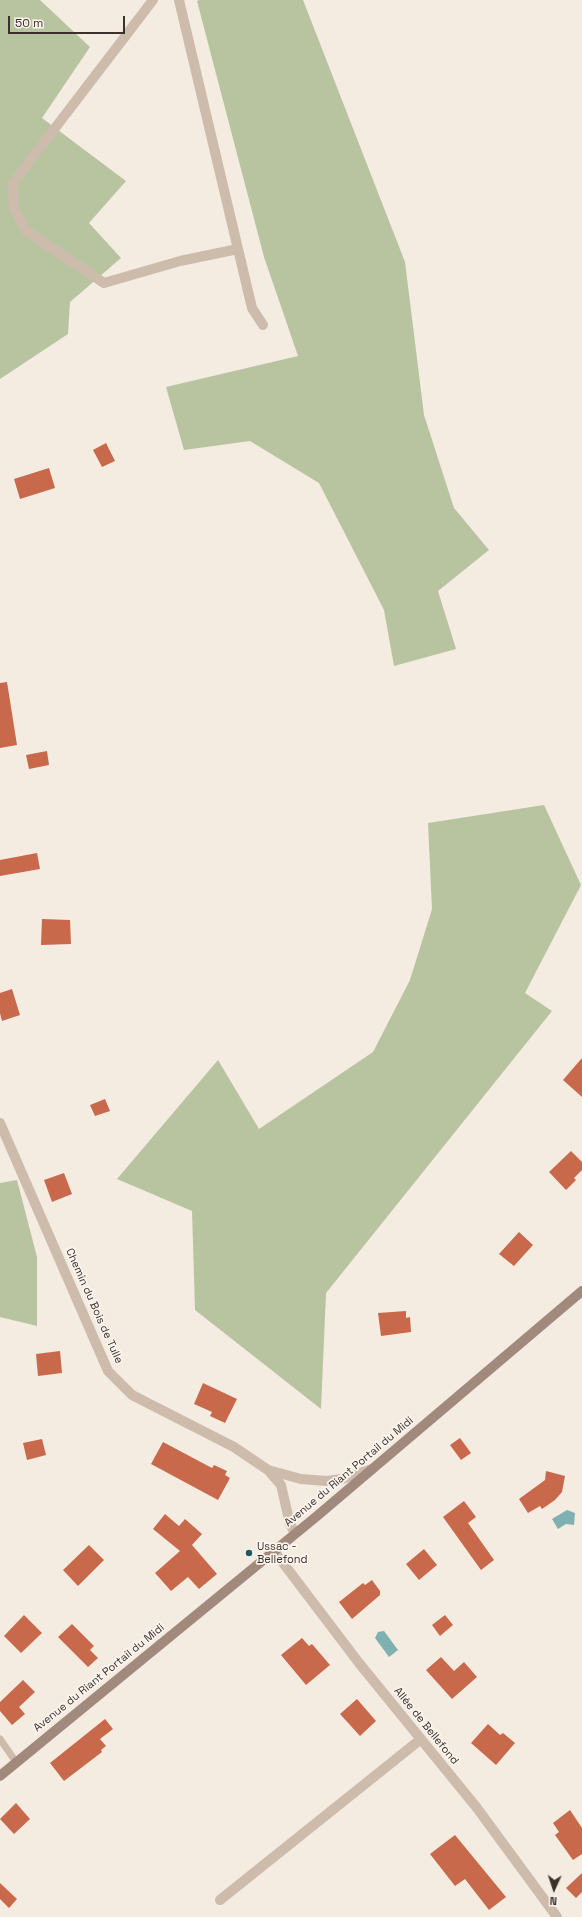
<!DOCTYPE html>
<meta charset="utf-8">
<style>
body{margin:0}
#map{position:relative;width:582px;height:1917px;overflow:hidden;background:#f4ebe1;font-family:"Space Grotesk",sans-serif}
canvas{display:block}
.north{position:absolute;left:534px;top:1869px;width:40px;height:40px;-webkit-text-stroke:3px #fbf5ee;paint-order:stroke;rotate:183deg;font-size:11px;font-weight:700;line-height:16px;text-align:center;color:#3b302b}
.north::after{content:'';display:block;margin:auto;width:14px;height:18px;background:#3b302b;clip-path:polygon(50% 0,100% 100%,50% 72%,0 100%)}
.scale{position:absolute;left:8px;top:16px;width:117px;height:18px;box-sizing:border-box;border:2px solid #3b302b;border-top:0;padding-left:5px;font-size:12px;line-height:14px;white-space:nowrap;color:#3b302b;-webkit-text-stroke:3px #fbf5ee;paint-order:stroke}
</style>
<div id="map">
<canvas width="582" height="1917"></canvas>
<div class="north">N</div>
<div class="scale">50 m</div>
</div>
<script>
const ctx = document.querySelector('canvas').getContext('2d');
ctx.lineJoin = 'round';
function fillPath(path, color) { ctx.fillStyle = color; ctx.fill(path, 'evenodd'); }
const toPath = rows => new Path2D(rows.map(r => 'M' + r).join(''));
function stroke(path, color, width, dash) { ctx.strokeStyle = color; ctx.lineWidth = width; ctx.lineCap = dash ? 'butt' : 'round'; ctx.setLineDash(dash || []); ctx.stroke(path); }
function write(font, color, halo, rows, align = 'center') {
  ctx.font = font + ' "Space Grotesk",sans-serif'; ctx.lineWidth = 3.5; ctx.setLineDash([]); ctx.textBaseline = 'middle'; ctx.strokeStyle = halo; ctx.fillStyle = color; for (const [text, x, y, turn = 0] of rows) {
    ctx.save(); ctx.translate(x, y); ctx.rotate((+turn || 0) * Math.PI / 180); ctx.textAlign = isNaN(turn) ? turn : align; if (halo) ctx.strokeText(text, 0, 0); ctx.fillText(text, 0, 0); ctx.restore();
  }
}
const green = toPath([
 [0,0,40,0,90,47,42,118,126,181,89,223,121,258,70,302,68,334,0,379],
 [199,0,303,0,405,262,424,415,454,508,489,550,438,591,456,649,394,666,384,610,319,483,250,441,184,450,166,387,298,356,264,257,197,1],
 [544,805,581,885,525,993,552,1011,326,1293,321,1409,195,1310,192,1211,117,1179,218,1060,259,1129,373,1052,410,980,432,909,428,823],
 [17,1180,37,1257,37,1326,0,1317,0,1183]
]);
const water = toPath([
 [567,1510,575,1513,574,1525,566,1524,558,1529,552,1519],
 [384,1631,398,1650,389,1657,375,1638,378,1632]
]);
const building = toPath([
 [106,443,115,461,102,467,93,450],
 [49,468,55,488,20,499,14,479],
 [7,682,17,745,0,748,0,683],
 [47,751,49,765,29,769,26,755],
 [37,853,40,869,0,876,0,860],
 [42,919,70,920,71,944,41,945],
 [12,989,20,1015,2,1021,0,1013,0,993],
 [582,1058,582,1097,563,1080],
 [105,1099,110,1111,95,1116,90,1105],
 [571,1151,582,1162,582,1170,574,1178,576,1180,566,1190,549,1172],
 [64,1173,72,1194,52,1202,44,1180],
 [519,1232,533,1245,514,1266,499,1254],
 [406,1311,406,1318,410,1317,411,1332,381,1336,378,1313],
 [60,1351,62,1373,38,1376,36,1354],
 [203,1383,237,1399,225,1423,210,1416,212,1412,194,1404],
 [460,1438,471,1453,461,1460,450,1445],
 [42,1439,46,1455,27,1460,23,1443],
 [163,1442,212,1468,214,1465,227,1471,225,1475,230,1478,218,1500,151,1464],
 [546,1471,565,1476,562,1492,555,1500,542,1509,540,1506,528,1513,519,1499,545,1480],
 [464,1501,476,1517,468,1523,494,1560,481,1570,443,1517],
 [165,1514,179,1526,185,1519,202,1534,192,1545,217,1574,199,1589,188,1577,171,1591,155,1573,180,1551,153,1529],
 [89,1545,104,1560,78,1586,63,1570],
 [424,1549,437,1565,419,1580,406,1564],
 [372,1580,380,1591,380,1595,352,1619,339,1602,363,1583,365,1585],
 [24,1615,42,1633,21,1653,4,1636],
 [445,1615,453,1625,440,1636,432,1625],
 [72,1624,94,1646,90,1650,98,1658,88,1667,58,1637],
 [302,1638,309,1646,312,1644,330,1665,306,1685,281,1655],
 [441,1657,454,1671,464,1662,477,1677,452,1699,426,1670],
 [23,1680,35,1692,19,1707,25,1714,12,1725,0,1711,0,1702],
 [357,1699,376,1721,360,1736,340,1714],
 [105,1719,113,1729,100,1739,106,1746,101,1750,102,1752,64,1781,50,1763],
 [488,1724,500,1735,503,1733,515,1743,496,1765,471,1743],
 [16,1803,30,1819,14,1834,0,1819],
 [570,1810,582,1828,582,1854,573,1860,555,1835,559,1832,553,1823],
 [455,1835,506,1897,489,1910,465,1879,455,1886,430,1854],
 [582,1873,582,1892,576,1898,566,1888],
 [0,1883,17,1899,9,1908,0,1899]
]);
const service = toPath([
 [0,1739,16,1762]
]);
const minor = toPath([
 [153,0,13,183,14,208,26,231,104,283,180,261,238,249],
 [179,0,252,308,263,325],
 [0,1123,108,1371,132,1395,234,1447,268,1470,281,1485,290,1524,295,1533],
 [268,1470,301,1479,327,1481,342,1479,372,1469],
 [274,1551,359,1663,477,1808,557,1917],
 [220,1900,421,1739]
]);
const secondary = toPath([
 [0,1776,317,1516,582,1291]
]);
const markers = [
 [249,1553,4,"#1f5a5e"]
];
const streetNames = [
 ["Chemin du Bois de Tulle",94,1306,66],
 ["Avenue du Riant Portail du Midi",349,1472,-40],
 ["Avenue du Riant Portail du Midi",99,1678,-39],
 ["Allée de Bellefond",426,1726,51]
];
const poiNames = [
 ["Ussac -",257,1547],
 ["Bellefond",257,1560]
];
fillPath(green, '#b8c4a0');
fillPath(water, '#7fb0b2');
fillPath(building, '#c8694b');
stroke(service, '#cdbbac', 7);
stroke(minor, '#cdbbac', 10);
stroke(secondary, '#a18a7d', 10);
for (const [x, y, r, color] of markers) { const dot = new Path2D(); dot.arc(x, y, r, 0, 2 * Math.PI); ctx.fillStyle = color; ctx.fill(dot); stroke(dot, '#fbf5ee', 1.5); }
write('11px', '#3b302b', '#fbf5ee', streetNames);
write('11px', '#3b302b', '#fbf5ee', poiNames, 'left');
</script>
